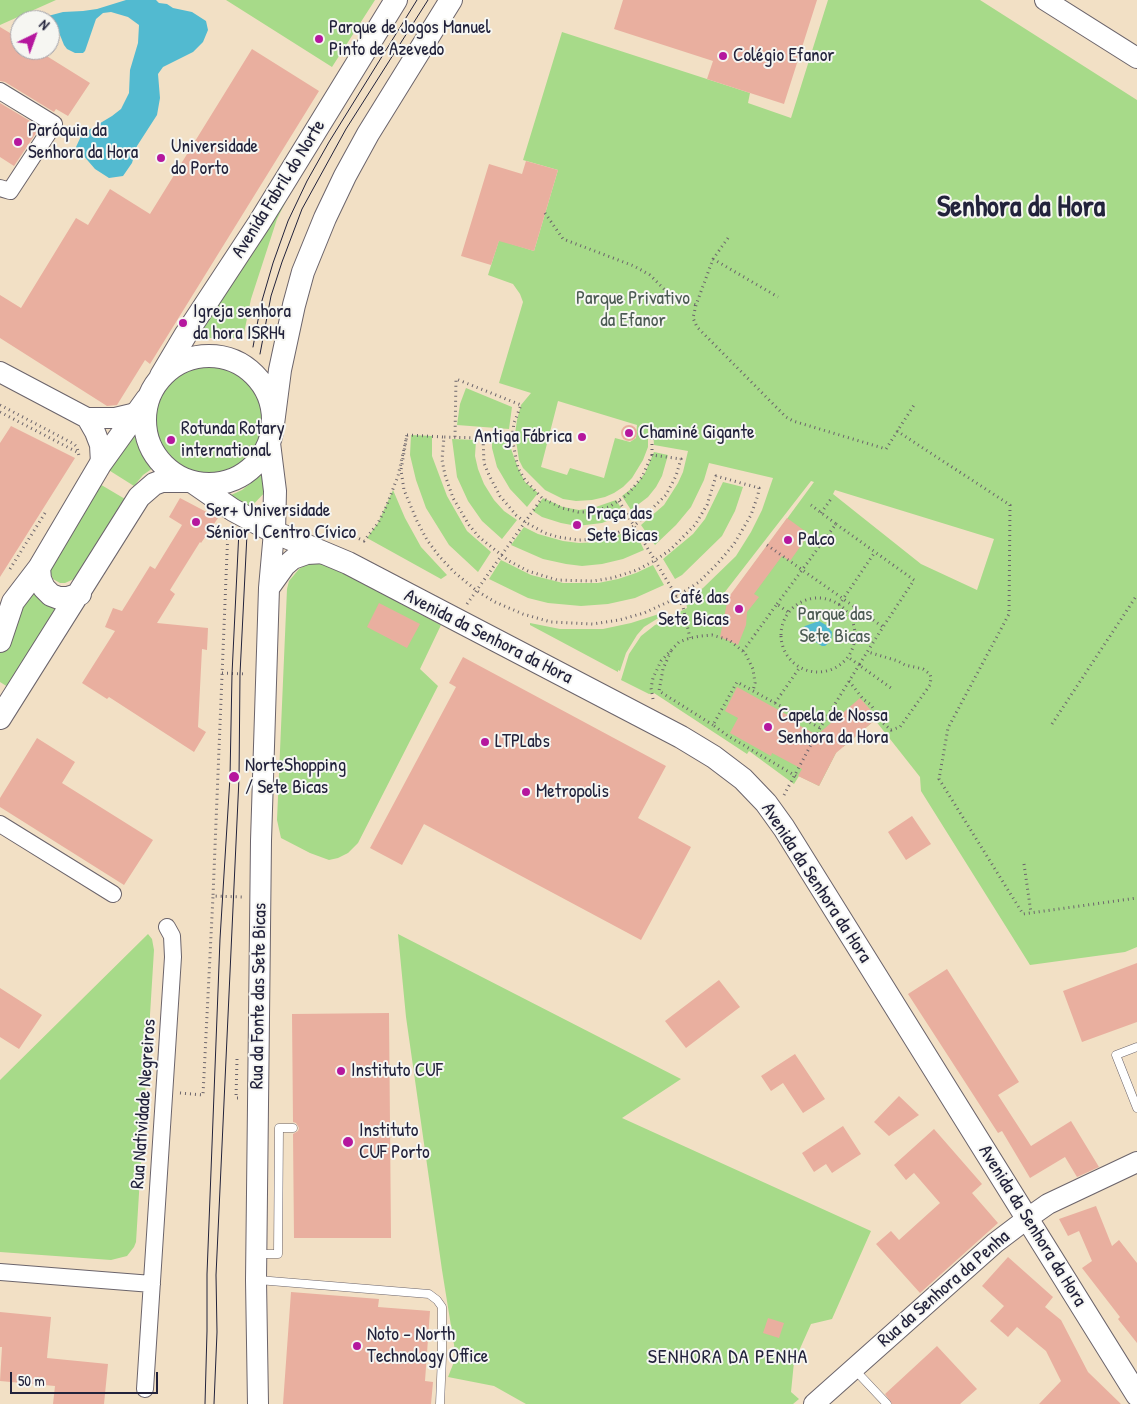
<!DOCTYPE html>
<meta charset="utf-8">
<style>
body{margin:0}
#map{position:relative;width:1137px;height:1404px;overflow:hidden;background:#f2e0c5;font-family:"Patrick Hand",sans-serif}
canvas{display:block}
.north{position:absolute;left:10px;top:10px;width:50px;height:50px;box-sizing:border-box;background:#f6f6f2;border:1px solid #a1a1a9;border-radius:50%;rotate:42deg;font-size:14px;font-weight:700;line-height:20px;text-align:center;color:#22223b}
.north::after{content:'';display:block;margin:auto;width:18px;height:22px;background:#b5179e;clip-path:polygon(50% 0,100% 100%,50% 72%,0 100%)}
.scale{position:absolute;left:10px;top:1372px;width:148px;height:22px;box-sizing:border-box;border:2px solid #22223b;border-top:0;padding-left:6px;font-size:15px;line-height:18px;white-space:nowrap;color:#22223b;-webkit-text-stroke:4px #f6f6f2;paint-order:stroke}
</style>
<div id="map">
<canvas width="1137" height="1404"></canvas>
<div class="north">N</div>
<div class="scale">50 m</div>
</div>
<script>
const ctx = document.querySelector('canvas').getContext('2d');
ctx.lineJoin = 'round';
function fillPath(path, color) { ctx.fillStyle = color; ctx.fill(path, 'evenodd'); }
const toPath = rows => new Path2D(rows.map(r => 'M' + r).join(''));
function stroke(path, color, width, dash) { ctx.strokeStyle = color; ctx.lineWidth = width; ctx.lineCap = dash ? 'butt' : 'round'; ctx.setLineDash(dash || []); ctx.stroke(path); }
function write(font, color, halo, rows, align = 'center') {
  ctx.font = font + ' "Patrick Hand",sans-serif'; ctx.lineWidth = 4; ctx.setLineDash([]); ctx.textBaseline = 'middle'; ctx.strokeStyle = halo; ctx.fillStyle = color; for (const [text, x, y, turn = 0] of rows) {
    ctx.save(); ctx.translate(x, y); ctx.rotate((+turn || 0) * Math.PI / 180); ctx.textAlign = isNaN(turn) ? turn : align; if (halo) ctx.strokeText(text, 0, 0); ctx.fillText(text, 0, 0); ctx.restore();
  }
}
const green = toPath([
 [0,0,56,0,0,25],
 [226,0,375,0,332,67],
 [828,0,980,0,1137,100,1137,947,1125,952,1030,965,921,791,920,777,875,720,843,747,840,745,819,786,799,776,794,784,749,751,747,754,654,693,649,694,621,680,629,654,641,636,655,625,668,620,667,618,687,608,686,600,703,588,736,556,751,532,762,510,773,478,709,463,704,480,691,507,676,525,655,545,641,525,664,505,678,483,683,472,688,451,654,445,653,430,648,429,648,447,643,460,632,478,623,487,614,493,605,497,592,500,576,501,563,499,545,490,523,468,519,460,515,434,517,420,521,405,531,393,499,383,523,302,520,294,513,284,488,275,499,240,534,251,558,170,523,160,562,32,750,93,748,103,791,118],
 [558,401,637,425,636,438,630,442,615,438,604,478,570,468,567,475,541,467],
 [811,481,814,482,728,599,721,597],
 [835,490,994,539,977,590,921,564,833,494],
 [315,143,277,219,251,299,243,338,197,338],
 '156 420a53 53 0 1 1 106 0a53 53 0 1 1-106 0Z',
 [466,388,512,407,509,429,457,425,460,404],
 [134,425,135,437,138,446,142,455,153,468,143,475,134,486,107,469],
 [492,434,508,435,510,446,518,468,525,482,538,493,527,507,510,489,497,467,492,448],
 [411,435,432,436,432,456,447,496,467,531,491,552,478,572,449,545,426,508,416,480,410,455],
 [452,439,476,440,475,456,478,469,484,484,494,500,504,511,517,520,502,539,482,521,468,501,457,477],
 [654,452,668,455,662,476,656,487,648,497,631,510,622,496,636,485,645,473],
 [269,465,270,487,246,512,220,497,231,495,242,490,261,475],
 [723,482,743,487,735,511,722,536,682,575,675,579,663,559,693,534,705,519],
 [98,483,125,499,74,579,65,583,60,583,53,579,49,569],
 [393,490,405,518,421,547,447,575,441,579,367,538,378,523],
 [543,498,563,507,579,510,593,508,616,500,625,514,602,523,577,526,561,523,542,517,533,511],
 [524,527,538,534,563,541,579,543,599,542,634,529,644,550,623,559,602,564,582,566,566,564,543,559,511,545],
 [501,560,531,575,563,583,598,583,618,579,636,573,653,565,664,585,635,598,608,604,581,606,548,603,528,598,489,579],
 [315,562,325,563,441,625,420,669,438,686,358,843,348,853,338,858,329,860,310,853,281,838,277,820,287,589,289,581,299,569,306,565],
 [35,585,60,603,8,687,0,682,0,652],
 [659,614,660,617,644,627,637,635,626,653,620,671,618,670,618,672,530,625,530,623,560,629,603,629,631,623],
 [148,934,152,939,154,950,136,1242,134,1247,127,1256,111,1260,0,1252,0,1080],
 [398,934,681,1079,622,1118,871,1231,832,1319,811,1324,794,1362,791,1392,799,1399,793,1404,526,1404,494,1386,448,1377,456,1357,442,1270,406,1017]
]);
const water = toPath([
 [126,0,156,0,159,3,167,4,173,8,192,12,206,21,208,30,203,42,193,52,163,67,158,74,160,98,157,115,137,146,132,163,123,176,109,178,95,169,76,147,82,134,112,116,121,109,129,93,130,70,138,43,139,25,128,17,111,12,103,13,96,19,85,51,83,53,75,53,67,49,64,45,58,30,50,23,48,16,63,12,83,11,97,9],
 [819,621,826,625,832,632,831,641,825,646,822,646,806,636,802,630,805,626]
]);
const building = toPath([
 [623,0,817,0,784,104,707,79,713,61,614,29],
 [0,27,20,39,20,50,37,50,90,83,68,116,56,109,54,112,5,82,0,81],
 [252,49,319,91,150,364,145,360,117,405,107,406,0,338,0,295,21,308,76,218,88,225,110,189,150,214],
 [0,103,40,127,14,166,0,157],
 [526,161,558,170,534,251,499,241,491,265,461,256,489,164,522,174],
 '621 433a8 8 0 1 1 16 0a8 8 0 1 1-16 0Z',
 [11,426,75,458,0,577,0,443],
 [180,498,218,518,201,543,200,542,170,590,175,594,157,623,208,628,207,650,202,649,198,727,206,732,194,752,109,697,107,699,82,683,115,631,105,627,113,608,122,611,150,566,155,569,182,525,169,517],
 [787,518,809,534,790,561,782,556,754,594,759,597,747,612,746,625,738,645,720,637,728,598],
 [379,603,420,624,407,648,367,627],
 [463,657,666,766,638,818,691,847,641,940,424,824,402,865,370,848,456,687,449,683],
 [737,687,793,718,791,721,817,735,860,698,876,716,873,718,875,720,836,753,819,786,798,776,802,769,772,753,771,756,730,733,738,718,725,711],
 [37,738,75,762,62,783,153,840,124,885,0,807,0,798],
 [912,816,931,844,906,860,888,832],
 [1137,963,1137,1022,1082,1042,1063,991],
 [947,969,1019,1082,998,1095,1031,1146,1071,1121,1099,1167,1077,1177,1065,1157,1030,1178,1002,1131,998,1133,908,994],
 [719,980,740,1007,686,1048,665,1021],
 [0,988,42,1015,19,1049,0,1037],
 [389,1013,391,1238,294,1238,293,1134,298,1131,299,1128,296,1123,293,1122,292,1014],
 [795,1054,825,1099,803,1113,783,1083,771,1091,761,1076],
 [899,1096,919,1115,889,1136,874,1122],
 [843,1126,861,1154,832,1173,826,1164,814,1172,802,1153],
 [934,1129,982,1184,972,1193,998,1223,920,1293,876,1244,891,1231,899,1240,940,1203,914,1173,906,1180,894,1165],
 [1096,1206,1112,1246,1119,1240,1137,1263,1137,1343,1118,1319,1120,1317,1082,1268,1092,1261,1079,1231,1068,1236,1059,1219],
 [1008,1257,1053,1297,1045,1307,1061,1320,1088,1372,1121,1404,1039,1404,1061,1381,1046,1351,1017,1327,1008,1337,990,1321,1004,1306,982,1286],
 [291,1292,379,1299,378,1307,430,1311,425,1381,433,1382,431,1404,283,1404],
 [0,1312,51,1317,47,1358,108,1364,104,1404,53,1404,55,1386,0,1381,2,1347,0,1347],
 [768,1318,784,1323,779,1338,763,1333],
 [937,1346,977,1389,960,1404,892,1404,885,1394]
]);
const path = toPath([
 [545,213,563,239,634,266,650,275,665,290,678,299,696,305],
 [728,238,713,259,696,305,693,318,697,327,786,417,793,421,886,449,914,405],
 [713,259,778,297],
 [0,405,74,444,77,447,79,456],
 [0,412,79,453],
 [897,431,1010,505,1009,614,948,728,939,779,1023,914,1137,898],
 [407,435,444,437],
 [483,438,512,438],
 [652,455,652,434],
 [619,501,683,607,690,638],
 [821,513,831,499],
 [836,524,914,580,883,627],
 [228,529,213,896,242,897],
 [341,530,364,541,378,523,386,507,398,476,407,435,401,470,404,490,417,521,427,540,439,556,454,572,477,591,495,602,523,614,551,622,593,624,619,620,644,613,668,602,699,582,718,563,734,544,751,515,758,495,759,488,716,476,707,505,695,525,670,550,654,561,637,570,612,578,593,581,557,580,528,571,509,561,479,537,469,525,453,498,445,475,442,460,444,437,483,438,484,463,489,475,500,496,516,515,525,522,545,533,558,537,578,540,602,539,634,526,666,495,676,476,681,459,652,455,642,477,627,495,609,507,588,512,578,512,562,508,542,498,525,480,518,468,512,438,514,423,521,405,456,379,455,437],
 [767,545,883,627,859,665,891,688],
 [10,569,45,513],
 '781 635a37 37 0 1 1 74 0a37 37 0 1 1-74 0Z',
 [467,604,542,498],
 [777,604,836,524,811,505],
 [839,605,875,552],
 [671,651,663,669,659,691,713,725],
 [743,651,777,604,788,612],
 [222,673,246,674],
 [849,681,863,699,871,705,883,723,891,730,900,727,930,685,931,678,930,674,923,669,905,665,898,661,868,652],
 [653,699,651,688,653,678,661,661,679,642,690,638,701,636,712,635,729,640,745,653,753,669,755,683,753,691],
 [775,703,800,667],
 [1052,724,1137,595],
 [796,776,728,736,713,725,737,682,820,728],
 [784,795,820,728,859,665,848,657],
 [1024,864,1031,913],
 [237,1059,236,1098,240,1098],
 [180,1093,203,1095,213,896]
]);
const service = toPath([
 [1137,1047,1116,1055,1137,1108],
 [258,1254,278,1254,279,1128,293,1128],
 [258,1280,429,1294,437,1300,442,1307,442,1356,440,1404],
 [855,1370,887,1404]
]);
const minor = toPath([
 [0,91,54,124,10,191,0,188],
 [0,824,113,894],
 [0,1272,152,1284],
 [145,1389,173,957,172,936,167,927]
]);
const tertiary = toPath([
 [1045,0,1137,58],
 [0,372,87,418,115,418,136,413],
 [87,418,95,432,100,445,101,463],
 [270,587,285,566,293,559,307,554,325,553],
 [258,1404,256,1280,261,841,269,588,274,532],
 [814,1404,995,1243,1028,1218,1048,1204,1137,1162]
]);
const secondary = toPath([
 '145 420a64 64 0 1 1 128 0a64 64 0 1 1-128 0Z',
 [161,376,186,334,259,223,396,0],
 [273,424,280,370,294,305,303,272,325,218,345,176,368,134,451,0],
 [269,443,275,491,274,532],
 [194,483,233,510,274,532,348,563,681,737,714,757,743,779,766,803,784,828,1137,1395],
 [39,568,40,579,44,588,51,595,59,598,68,598,80,594],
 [0,641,13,602,39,568,101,463,147,399],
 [0,718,139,497,154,484,162,481,185,481]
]);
const tram = toPath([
 [253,347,261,304,273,263,288,221,307,181,329,142,417,0],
 [260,354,271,296,282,262,302,209,346,129,428,0],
 [205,1404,207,1331,207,1274,220,939,230,777,232,674,239,530],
 [214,1404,217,1332,216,1275,239,778,240,674,247,534]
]);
const markers = [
 [319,39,5,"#b5179e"],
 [723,56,5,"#b5179e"],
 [18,142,5,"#b5179e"],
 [161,158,5,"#b5179e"],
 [183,323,5,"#b5179e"],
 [629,433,5,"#b5179e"],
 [582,437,5,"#b5179e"],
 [171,440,5,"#b5179e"],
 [196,522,5,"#b5179e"],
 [577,525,5,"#b5179e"],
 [788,540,5,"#b5179e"],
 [739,609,5,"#b5179e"],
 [768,727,5,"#b5179e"],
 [485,742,5,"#b5179e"],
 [234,777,6,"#b5179e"],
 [526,792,5,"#b5179e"],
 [341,1071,5,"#b5179e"],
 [348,1142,6,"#b5179e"],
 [357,1346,5,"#b5179e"]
];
const poiNames = [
 ["Parque de Jogos Manuel",329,28],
 ["Pinto de Azevedo",329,50],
 ["Colégio Efanor",733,56],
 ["Paróquia da",28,131],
 ["Senhora da Hora",28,153],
 ["Universidade",171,147],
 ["do Porto",171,169],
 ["Igreja senhora",193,312],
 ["da hora ISRH4",193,334],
 ["Rotunda Rotary",181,429],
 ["international",181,451],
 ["Chaminé Gigante",639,433],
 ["Antiga Fábrica",572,437,"right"],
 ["Ser+ Universidade",206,511],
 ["Sénior | Centro Cívico",206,533],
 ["Praça das",587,514],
 ["Sete Bicas",587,536],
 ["Palco",798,540],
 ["Café das",729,598,"right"],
 ["Sete Bicas",729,620,"right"],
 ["Capela de Nossa",778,716],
 ["Senhora da Hora",778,738],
 ["LTPLabs",495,742],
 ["NorteShopping",245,766],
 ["/ Sete Bicas",245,788],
 ["Metropolis",536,792],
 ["Instituto CUF",351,1071],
 ["Instituto",359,1131],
 ["CUF Porto",359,1153],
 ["Noto - North",367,1335],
 ["Technology Office",367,1357]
];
const streetNames = [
 ["Avenida Fabril do Norte",279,189,-58],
 ["Avenida da Senhora da Hora",488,637,27],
 ["Avenida da Senhora da Hora",816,883,57],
 ["Rua da Fonte das Sete Bicas",259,996,-89],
 ["Rua Natividade Negreiros",144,1104,-86],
 ["Avenida da Senhora da Hora",1032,1226,58],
 ["Rua da Senhora da Penha",944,1289,-41]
];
const parkNames = [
 ["Parque Privativo",633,299],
 ["da Efanor",633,321],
 ["Parque das",835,615],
 ["Sete Bicas",835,637]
];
const neighbourhoodNames = [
 ["SENHORA DA PENHA",728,1358]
];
const townNames = [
 ["Senhora da Hora",1021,208]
];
fillPath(green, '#a7da89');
fillPath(water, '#52bad0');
fillPath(building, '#e9af9f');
stroke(service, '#6b646b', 9);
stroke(minor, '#6b646b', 18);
stroke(tertiary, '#6b646b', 22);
stroke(secondary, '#6b646b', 24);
stroke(path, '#6b646b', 3, [1, 4]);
stroke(service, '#fff', 8);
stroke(minor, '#fff', 16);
stroke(tertiary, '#fff', 20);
stroke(secondary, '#fff', 22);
stroke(tram, '#22223b', 1);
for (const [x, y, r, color] of markers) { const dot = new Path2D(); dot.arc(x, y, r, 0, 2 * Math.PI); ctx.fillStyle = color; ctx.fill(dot); stroke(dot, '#f6f6f2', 2); }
write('19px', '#22223b', '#f6f6f2', poiNames, 'left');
write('19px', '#22223b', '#f6f6f2', streetNames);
write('19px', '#4a5952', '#f6f6f2', parkNames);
ctx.letterSpacing = '1px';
write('20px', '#22223b', '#f6f6f2', neighbourhoodNames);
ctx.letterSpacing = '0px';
write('bold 29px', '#22223b', '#f6f6f2', townNames);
</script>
